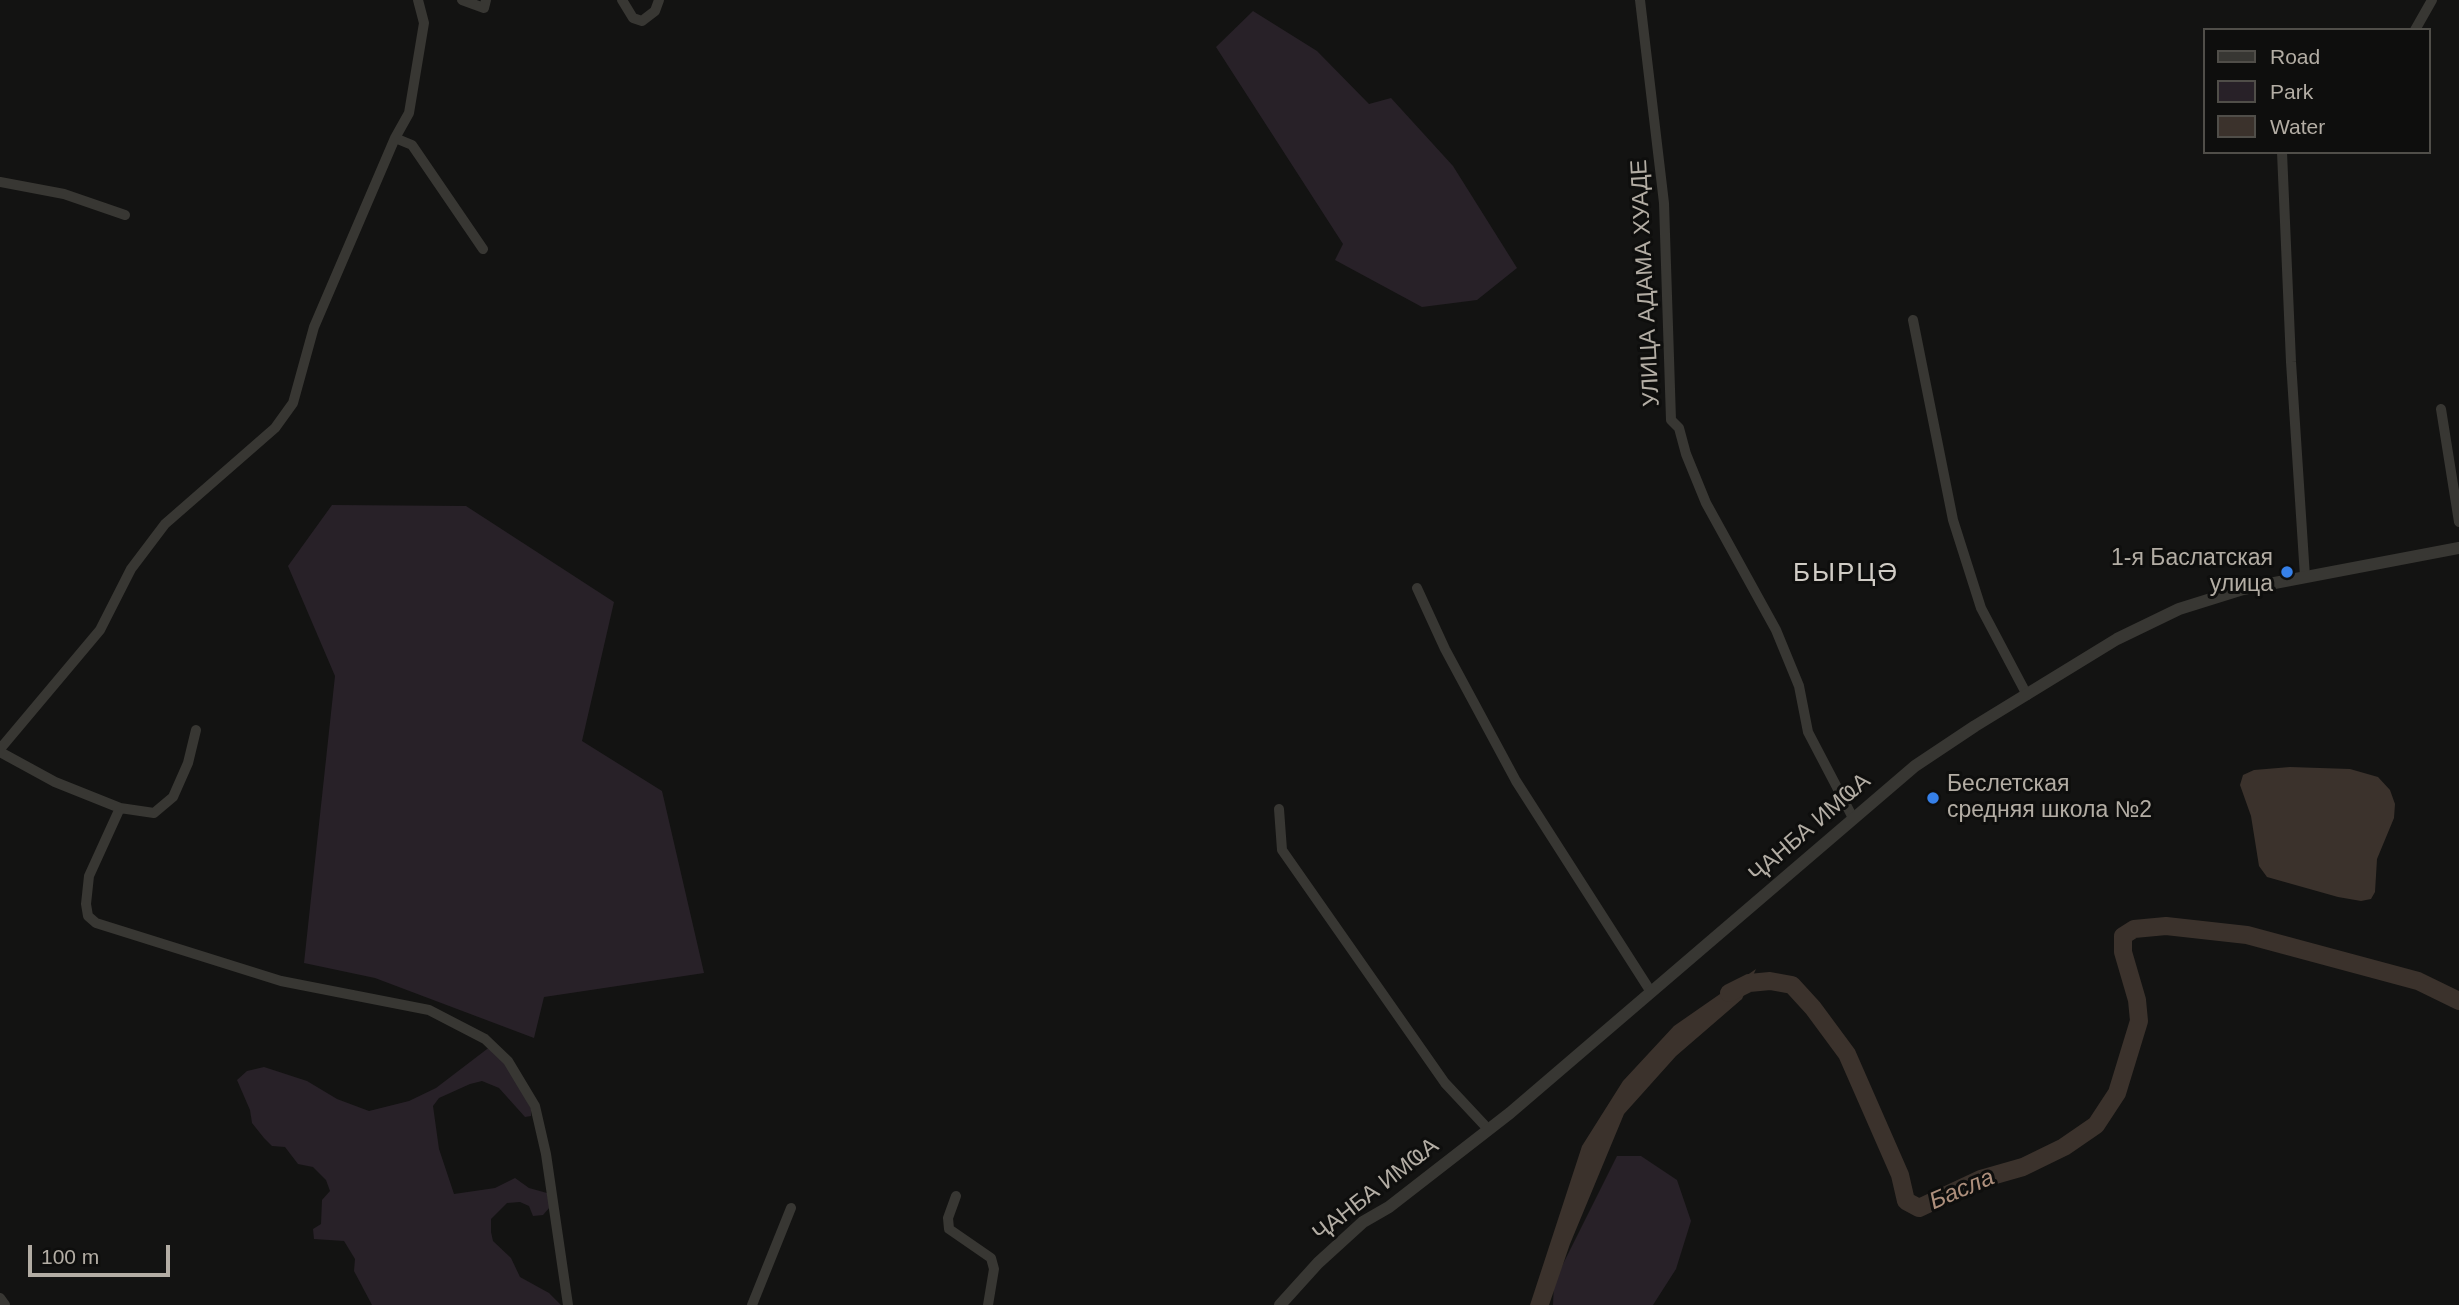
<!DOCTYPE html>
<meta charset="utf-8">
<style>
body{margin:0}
#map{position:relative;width:2459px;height:1305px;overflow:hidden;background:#131312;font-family:Arial,sans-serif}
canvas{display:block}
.legend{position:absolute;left:2203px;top:28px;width:228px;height:126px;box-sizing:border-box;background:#0e0e0d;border:2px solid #504e49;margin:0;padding:9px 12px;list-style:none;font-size:21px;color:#b3ada4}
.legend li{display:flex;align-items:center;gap:14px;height:35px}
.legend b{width:35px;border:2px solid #504e49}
.scale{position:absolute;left:28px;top:1245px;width:142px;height:32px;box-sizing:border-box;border:4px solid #b3ada4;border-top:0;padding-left:9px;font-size:21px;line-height:24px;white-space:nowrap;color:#b3ada4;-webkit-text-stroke:5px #0e0e0d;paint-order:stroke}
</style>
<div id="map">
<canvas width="2459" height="1305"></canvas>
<ul class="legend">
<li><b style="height:9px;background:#383733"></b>Road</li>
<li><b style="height:19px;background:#282128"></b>Park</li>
<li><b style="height:19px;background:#3b322c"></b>Water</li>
</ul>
<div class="scale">100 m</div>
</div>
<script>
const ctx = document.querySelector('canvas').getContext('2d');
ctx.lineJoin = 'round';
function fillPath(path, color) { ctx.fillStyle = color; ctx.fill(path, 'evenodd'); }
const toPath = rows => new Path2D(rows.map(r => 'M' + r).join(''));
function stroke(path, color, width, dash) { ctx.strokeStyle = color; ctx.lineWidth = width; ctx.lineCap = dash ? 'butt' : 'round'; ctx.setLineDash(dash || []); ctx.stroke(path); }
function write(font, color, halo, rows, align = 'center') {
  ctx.font = font + ' Arial,sans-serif'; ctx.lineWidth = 6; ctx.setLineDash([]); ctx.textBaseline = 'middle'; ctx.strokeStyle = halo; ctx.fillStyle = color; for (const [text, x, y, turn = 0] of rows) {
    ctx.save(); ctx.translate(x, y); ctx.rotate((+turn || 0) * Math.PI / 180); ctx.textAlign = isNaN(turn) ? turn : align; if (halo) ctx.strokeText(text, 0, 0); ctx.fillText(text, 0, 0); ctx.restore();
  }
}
const green = toPath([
 [1253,11,1317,51,1369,104,1391,98,1453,166,1517,268,1477,300,1422,307,1335,260,1343,244,1216,47],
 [332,505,466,506,614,602,582,741,662,791,704,973,544,997,534,1038,375,978,304,963,335,676,288,566],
 [491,1046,509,1065,531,1109,531,1116,525,1117,499,1088,482,1081,470,1084,439,1098,433,1106,439,1149,454,1194,495,1188,515,1178,529,1188,547,1193,550,1207,543,1215,533,1216,529,1206,520,1202,507,1203,491,1219,491,1232,493,1241,511,1258,520,1277,549,1293,561,1305,372,1305,354,1271,355,1259,344,1241,314,1239,313,1229,321,1224,322,1200,330,1191,326,1180,313,1167,298,1164,285,1147,272,1146,264,1138,252,1123,250,1110,237,1080,247,1071,264,1067,307,1081,337,1099,369,1111,409,1101,436,1088],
 [1617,1156,1641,1156,1677,1180,1691,1221,1676,1269,1653,1305,1553,1305,1554,1282]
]);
const water = toPath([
 [2290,767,2350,769,2378,777,2390,790,2395,804,2394,818,2377,859,2375,892,2371,899,2361,901,2338,897,2267,877,2259,866,2251,816,2240,785,2243,775,2254,770],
 [1756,969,1742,999,1676,1056,1624,1114,1570,1244,1549,1305,1530,1305,1582,1146,1623,1081,1674,1026]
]);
const river = toPath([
 [1729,993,1749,983,1770,981,1792,985,1813,1008,1847,1054,1900,1175,1906,1201,1919,1208,1981,1179,2023,1167,2064,1147,2096,1125,2117,1093,2139,1021,2137,1000,2123,952,2123,936,2134,929,2166,926,2247,935,2418,981,2459,1001]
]);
const minor = toPath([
 [462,0,484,8,486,0],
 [622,0,633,18,642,21,655,11,659,0],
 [1640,0,1664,203,1671,420,1679,428,1686,454,1706,503,1776,630,1799,686,1808,732,1853,818],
 [2415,30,2432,0],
 [395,138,412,145,483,249],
 [2282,152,2291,362,2305,577],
 [0,182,64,194,125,215],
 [1913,320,1953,520,1981,608,2027,695],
 [2441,409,2459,522],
 [1417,588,1445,649,1516,781,1651,992],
 [0,749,100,630,131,569,165,524,275,428,293,403,314,327,395,138,409,113,424,23,418,0],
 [0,752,55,782,120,808,154,813,173,797,188,763,196,730],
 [120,808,89,876,86,904,88,916,96,923,281,981,429,1010,485,1039,508,1061,535,1106,546,1154,568,1305],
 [1279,809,1282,850,1445,1083,1488,1129],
 [956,1196,948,1218,949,1229,991,1258,994,1269,988,1305],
 [0,1298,5,1305],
 [752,1305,791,1208]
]);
const tertiary = toPath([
 [1280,1305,1318,1263,1363,1222,1389,1207,1510,1113,1915,766,1975,726,2117,639,2179,609,2243,589,2459,548]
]);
const markers = [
 [2287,572,7,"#3680e8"],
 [1933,798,7,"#3680e8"]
];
const streetNames = [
 ["УЛИЦА АДАМА ХУАДЕ",1646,283,-93],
 ["ҶАНБА ИМҨА",1810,828,-41],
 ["ҶАНБА ИМҨА",1376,1190,-38]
];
const poiNames = [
 ["1-я Баслатская",2273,559],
 ["улица",2273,585],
 ["Беслетская",1947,785,"left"],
 ["средняя школа №2",1947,811,"left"]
];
const waterNames = [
 ["Басла",1962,1190,-23]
];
const quarterNames = [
 ["БЫРЦӘ",1846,574]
];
fillPath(green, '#282128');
fillPath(water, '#3b322c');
stroke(river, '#3b322c', 18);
stroke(minor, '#383733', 10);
stroke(tertiary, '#383733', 12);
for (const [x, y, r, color] of markers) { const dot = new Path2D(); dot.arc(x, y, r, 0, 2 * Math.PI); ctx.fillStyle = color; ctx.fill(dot); stroke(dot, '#0e0e0d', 2.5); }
write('23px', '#b3ada4', '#0e0e0d', streetNames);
write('23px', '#b3ada4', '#0e0e0d', poiNames, 'right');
write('italic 24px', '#ad8f7c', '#0e0e0d', waterNames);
ctx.letterSpacing = '2px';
write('26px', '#d0ccc5', '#0e0e0d', quarterNames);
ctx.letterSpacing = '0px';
</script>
